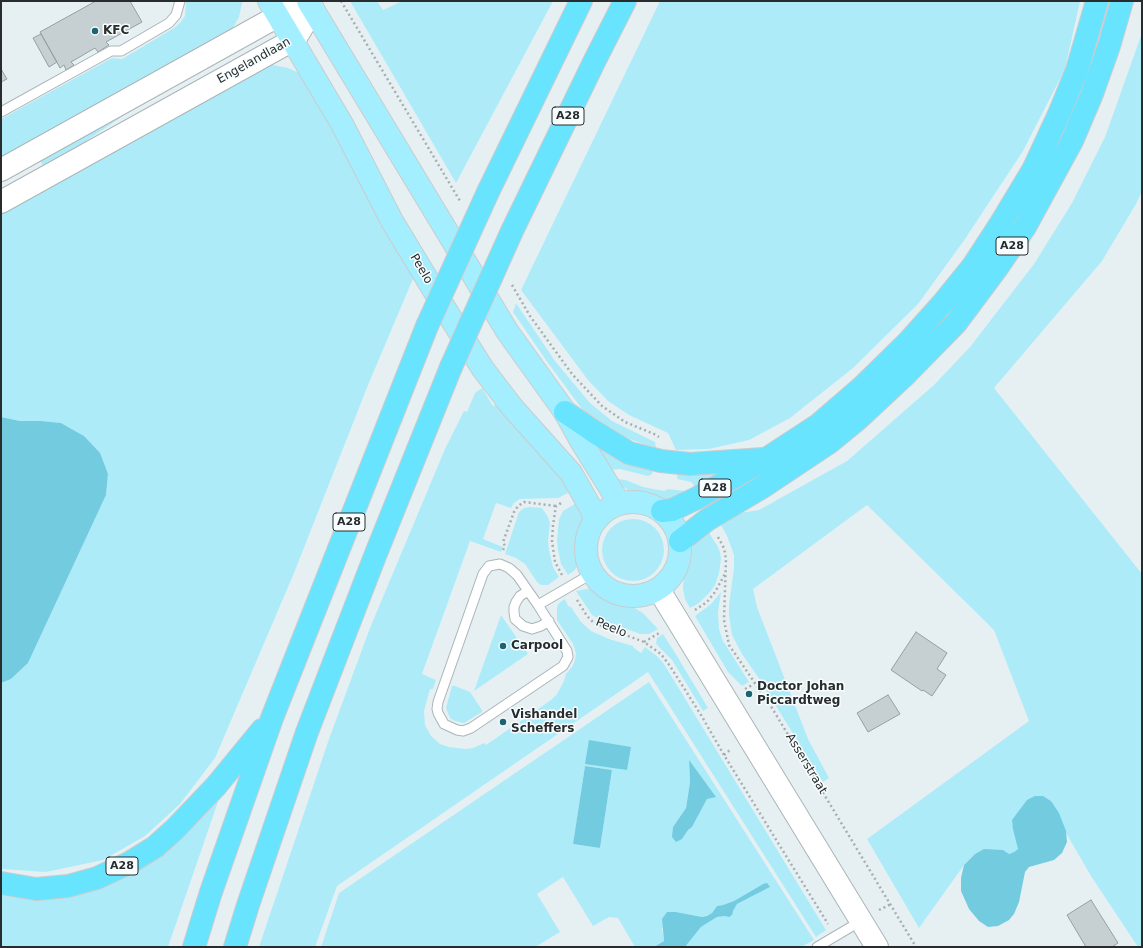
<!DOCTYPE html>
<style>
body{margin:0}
#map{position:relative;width:1143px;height:948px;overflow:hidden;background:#e6f0f3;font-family:"DejaVu Sans",sans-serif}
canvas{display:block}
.frame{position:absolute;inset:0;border:2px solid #282c2d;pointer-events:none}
</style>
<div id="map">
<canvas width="1143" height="948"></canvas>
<div class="frame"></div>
</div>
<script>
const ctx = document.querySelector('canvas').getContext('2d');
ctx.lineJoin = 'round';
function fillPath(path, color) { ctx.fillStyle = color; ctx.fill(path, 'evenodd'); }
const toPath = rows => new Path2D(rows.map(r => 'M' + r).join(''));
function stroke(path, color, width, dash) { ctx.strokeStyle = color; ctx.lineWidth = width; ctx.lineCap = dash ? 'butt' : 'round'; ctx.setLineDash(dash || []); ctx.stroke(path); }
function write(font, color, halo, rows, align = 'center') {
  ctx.font = font + ' "DejaVu Sans",sans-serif'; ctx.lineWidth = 3; ctx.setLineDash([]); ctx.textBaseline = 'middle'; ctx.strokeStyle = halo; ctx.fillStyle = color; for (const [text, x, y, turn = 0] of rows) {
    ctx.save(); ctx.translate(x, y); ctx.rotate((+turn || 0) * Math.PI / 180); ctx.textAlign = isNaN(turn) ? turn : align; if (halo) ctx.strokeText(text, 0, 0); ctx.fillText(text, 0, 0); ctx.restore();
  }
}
const green = toPath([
 [186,1,242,1,242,3,239,17,230,33,7,156,1,157,1,119,112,58,122,59,174,28,180,23,185,16],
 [350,1,377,1,383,10,402,1,553,1,456,183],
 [660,1,1080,1,1065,69,1023,151,965,239,918,304,853,368,790,418,749,440,709,449,676,450,668,433,629,415,608,401,588,380,521,290],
 [1142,33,1142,191,1136,204,1102,261,994,388,1142,574,1142,947,1138,947,1091,876,1066,833,1051,801,1043,796,1035,796,1017,845,1018,849,1014,852,1009,854,975,854,964,865,919,928,867,839,1029,721,994,630,867,505,753,589,757,607,808,739,829,778,823,782,758,677,742,654,732,635,729,615,729,605,734,568,734,555,727,536,721,525,740,513,759,510,847,461,934,385,970,347,1034,264,1072,203,1105,137],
 [273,65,288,68,302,74,415,274,368,385,294,573,215,758,180,804,145,836,103,860,46,872,1,869,1,683,11,679,28,663,106,495,108,474,84,436,61,423,41,421,20,421,1,417,1,209,261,67],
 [187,73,190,78,130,111,45,169,38,157],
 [516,303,555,361,590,403,612,421,655,442,656,448,626,438,597,421,582,409,548,363,513,312],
 [482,388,493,406,498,403,574,490,558,498,520,499,514,503,511,508,496,503,483,539,503,547,501,552,470,541,422,674,436,680,433,689,430,689,424,711,425,725,431,736,440,744,449,747,465,749,473,748,484,743,486,745,551,700,557,694,564,681,566,674,572,667,575,660,576,653,573,644,557,620,557,607,559,603,565,599,568,606,571,607,581,622,591,631,609,639,633,646,634,648,641,653,645,647,658,657,664,664,826,930,816,937,648,672,337,886,315,947,259,947,329,739,370,628,445,449,464,411,467,412,475,393],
 [586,438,653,469,652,474,648,476,620,469,607,470],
 [729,471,697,489,691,482,677,479,678,472],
 [617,479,626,480,643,487,664,491,668,489,685,491,687,495,662,501,629,491,618,483],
 [578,502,581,512,582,519,576,541,575,556,577,566,575,570,568,575,561,564,558,550,557,540,559,519,563,511],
 [530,507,542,508,548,517,550,523,548,541,549,550,553,567,559,577,548,585,541,585,537,582,525,564,516,558,505,554,519,512,524,508],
 '602 550a31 31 0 1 1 62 0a31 31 0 1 1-62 0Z',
 [708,531,718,547,720,552,721,559,719,573,715,585,711,591,699,603,690,608,685,599,683,589,684,572,688,558,695,541],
 [591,588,603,597,618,604,633,607,643,613,658,629,649,634,640,634,600,619,592,615,576,591],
 [721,592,718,612,719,629,723,641,749,682,742,686,728,672,695,616,711,604],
 [501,615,528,654,474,691],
 [663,634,677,656,708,708,703,711,672,660,656,644,657,638],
 [649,682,814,940,801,947,685,947,701,927,717,917,725,916,733,911,737,904,770,887,763,884,734,901,723,905,717,906,712,913,707,916,702,917,676,912,662,928,664,941,654,947,635,947,618,918,609,917,593,926,563,877,537,894,560,932,535,947,321,947,339,893],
 [689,761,707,799,692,827,688,830,682,839,673,827,686,808,690,782],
 [585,766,612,770,600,848,573,844],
 [452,686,455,686,470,692,482,710,482,712,464,723,455,721,450,718,446,708],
 [222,790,168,947,1,947,1,895,12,897,35,898,101,887,118,881,136,871]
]);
const water = toPath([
 [1,417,20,421,41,421,61,423,84,436,100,453,108,474,106,495,28,663,11,679,1,683],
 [589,740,631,747,627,770,585,764],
 [689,760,716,797,707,799,692,827,688,830,682,839,676,842,672,837,673,827,686,808,690,782],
 [585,766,612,770,600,848,573,844],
 [1035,796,1043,796,1051,801,1059,813,1066,831,1067,842,1062,853,1054,860,1029,867,1025,872,1019,902,1014,914,1009,920,998,926,988,927,979,921,969,909,961,891,961,878,964,865,975,854,984,849,1003,850,1009,854,1014,852,1018,849,1013,829,1012,820,1027,800],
 [767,883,770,887,737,904,733,911,732,915,729,917,725,916,717,917,701,927,685,947,654,947,664,941,662,919,667,912,676,912,702,917,707,916,712,913,717,906,723,905,734,901,763,884]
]);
const building = toPath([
 [96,1,130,1,142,22,106,42,109,45,98,52,95,48,71,62,74,65,66,70,64,65,60,68,40,32,96,1],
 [41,34,57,62,49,67,33,38,41,34],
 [1,69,7,79,1,82,1,69],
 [916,632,947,653,937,669,946,675,932,696,923,690,922,691,891,670,916,632],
 [888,695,900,714,868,732,857,713,888,695],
 [1091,900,1118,943,1112,947,1086,947,1067,915,1091,900]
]);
const path = toPath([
 [341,1,460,201],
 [512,285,530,316,572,374,602,406,625,422,654,434,659,437],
 [718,537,724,548,726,559,724,620,729,645,772,708,916,947],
 [503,550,505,546,503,542,514,512,518,506,524,502,556,506],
 [562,575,555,562,552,541,553,525,556,506,563,502],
 [577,600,587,616,594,623,644,642,661,654,670,666,701,715,724,755,828,924],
 [695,610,707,602,715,592,725,574],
 [644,642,661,632],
 [745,689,754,684],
 [724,755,730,750,729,748],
 [879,910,891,904]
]);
const lane = toPath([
 [1,112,111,51,121,51,169,23,176,15,180,1],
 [528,591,520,596,516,602,514,607,514,612,515,619,523,626,532,629,541,626,549,621],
 [538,605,567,651,568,657,563,666,471,728,463,731,457,730,444,724,438,713,437,709,438,702,483,574,489,566,500,564,509,568,517,575,538,605,593,573],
 [817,947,861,921]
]);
const secondary = toPath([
 [1,170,278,16,283,13,313,9],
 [1,202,293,40,297,36,313,9],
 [659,590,877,947]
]);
const primary = toPath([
 [269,1,342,124,392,221,450,317,483,369,512,407,571,473,593,512,594,521],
 [308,1,507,331,565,412,581,441,620,504],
 '586 549a47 47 0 1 1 94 0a47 47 0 1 1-94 0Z'
]);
const highway = toPath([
 [488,192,581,1],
 [512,231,595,60,625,1],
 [565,412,593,431,629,453,661,461,690,464,763,459],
 [662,511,672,510,697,498,766,459,818,425,862,387,908,342,943,303,973,266,1001,223,1033,170,1059,114,1077,70,1097,1],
 [680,541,707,520,761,488,830,442,858,419,903,377,956,323,997,268,1025,227,1072,141,1092,94,1109,46,1122,1],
 [1,883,36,889,68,886,97,878,129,863,155,847,175,829,216,786,262,730],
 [194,947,211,892,272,718,427,326],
 [235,947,248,905,307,732,375,556,451,367]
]);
const highwayBridge = toPath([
 [427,326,488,192],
 [451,367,512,231]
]);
const markers = [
 [95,31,4,"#1c6472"],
 [503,646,4,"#1c6472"],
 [749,694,4,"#1c6472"],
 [503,722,4,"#1c6472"]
];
const shields = [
 [568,116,32],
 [1012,246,32],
 [715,488,32],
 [349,522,32],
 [122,866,32]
];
const shieldNames = [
 ["A28",568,116],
 ["A28",1012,246],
 ["A28",715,488],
 ["A28",349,522],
 ["A28",122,866]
];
const poiNames = [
 ["KFC",103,31],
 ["Carpool",511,646],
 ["Doctor Johan",757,687],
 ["Piccardtweg",757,701],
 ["Vishandel",511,715],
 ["Scheffers",511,729]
];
const streetNames = [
 ["Engelandlaan",254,61,-29],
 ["Peelo",421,269,59],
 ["Peelo",611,628,22],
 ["Asserstraat",806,764,59]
];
fillPath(green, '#aeebf9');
fillPath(water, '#73cbe0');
fillPath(building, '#c6d0d2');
stroke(building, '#959fa2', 1);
stroke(lane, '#abb5b8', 11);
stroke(secondary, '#abb5b8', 24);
stroke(primary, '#cbcccd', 24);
stroke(highway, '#cbcccd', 24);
stroke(path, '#a6aeb1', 2.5, [2, 3]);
stroke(lane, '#fff', 9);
stroke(secondary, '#fff', 22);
stroke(primary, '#a4efff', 22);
stroke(highway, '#68e4ff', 22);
stroke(highwayBridge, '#cbcccd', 24, []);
stroke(highwayBridge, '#68e4ff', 22);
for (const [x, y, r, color] of markers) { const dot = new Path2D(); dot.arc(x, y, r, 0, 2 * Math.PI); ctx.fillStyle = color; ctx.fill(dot); stroke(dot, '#f7fdfe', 1.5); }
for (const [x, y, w] of shields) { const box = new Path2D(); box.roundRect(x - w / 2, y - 9, w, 18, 3); ctx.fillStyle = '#f7fdfe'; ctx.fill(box); stroke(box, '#282c2d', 1); }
write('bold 11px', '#282c2d', null, shieldNames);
write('bold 12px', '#282c2d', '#f7fdfe', poiNames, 'left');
write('12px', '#282c2d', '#f7fdfe', streetNames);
</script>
